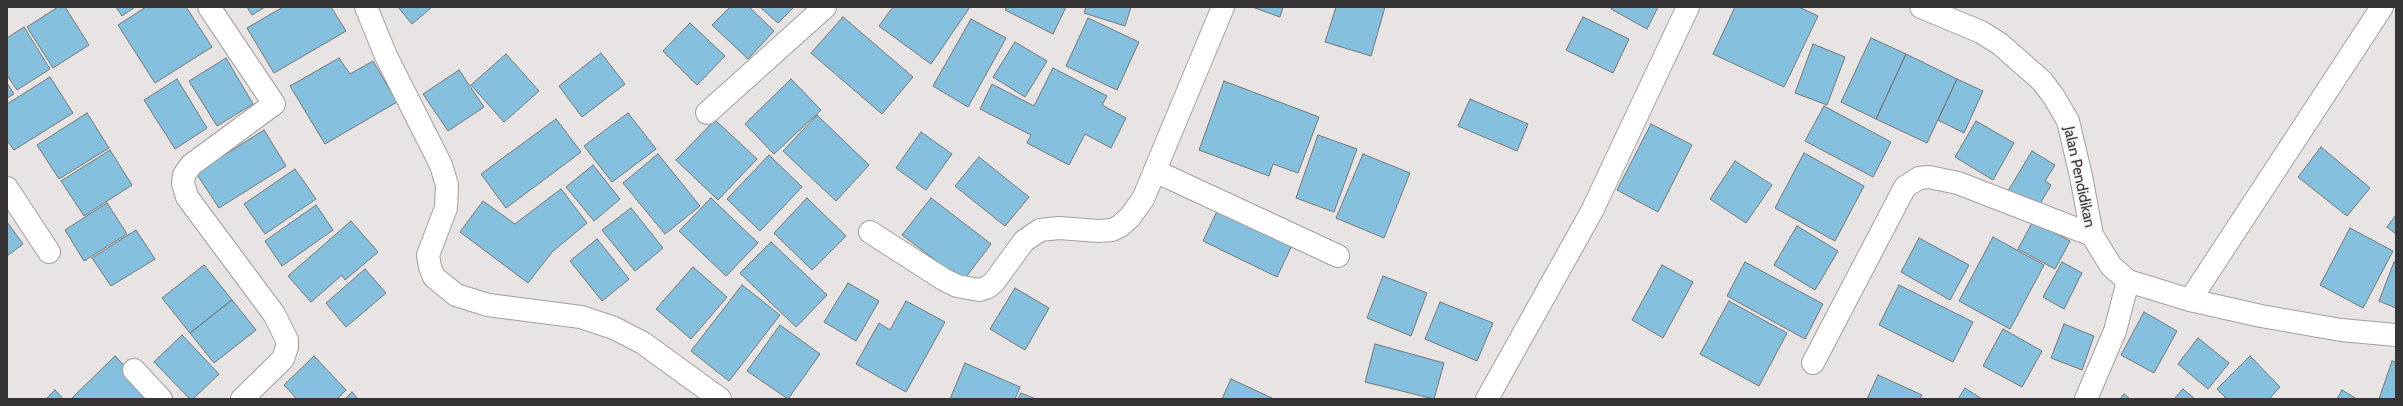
<!DOCTYPE html>
<style>
body{margin:0}
#map{position:relative;width:2403px;height:406px;overflow:hidden;background:#e8e4e4;font-family:Cabin,sans-serif}
canvas{display:block}
.frame{position:absolute;inset:0;border:8px solid #363434;pointer-events:none}
</style>
<div id="map">
<canvas width="2403" height="406"></canvas>
<div class="frame"></div>
</div>
<script>
const ctx = document.querySelector('canvas').getContext('2d');
ctx.lineJoin = 'round';
function fillPath(path, color) { ctx.fillStyle = color; ctx.fill(path, 'evenodd'); }
const toPath = rows => new Path2D(rows.map(r => 'M' + r).join(''));
function stroke(path, color, width, dash) { ctx.strokeStyle = color; ctx.lineWidth = width; ctx.lineCap = dash ? 'butt' : 'round'; ctx.setLineDash(dash || []); ctx.stroke(path); }
function write(font, color, halo, rows, align = 'center') {
  ctx.font = font + ' Cabin,sans-serif'; ctx.lineWidth = 3; ctx.setLineDash([]); ctx.textBaseline = 'middle'; ctx.strokeStyle = halo; ctx.fillStyle = color; for (const [text, x, y, turn = 0] of rows) {
    ctx.save(); ctx.translate(x, y); ctx.rotate((+turn || 0) * Math.PI / 180); ctx.textAlign = isNaN(turn) ? turn : align; if (halo) ctx.strokeText(text, 0, 0); ctx.fillText(text, 0, 0); ctx.restore();
  }
}
const building = toPath([
 [58,7,65,7,89,45,53,68,27,27,58,7],
 [116,7,135,7,122,16,116,7],
 [146,7,186,7,212,47,155,83,118,25,146,7],
 [247,7,265,7,252,15,247,7],
 [283,7,331,7,346,31,274,73,247,28,283,7],
 [398,7,432,7,412,24,398,7],
 [730,7,749,7,774,31,748,59,712,25,730,7],
 [760,7,794,7,778,23,760,7],
 [893,7,970,7,931,64,879,26,893,7],
 [1007,7,1066,7,1053,34,1005,10,1007,7],
 [1086,7,1131,7,1125,26,1084,13,1086,7],
 [1252,7,1283,7,1280,17,1252,7],
 [1336,7,1385,7,1371,56,1325,42,1336,7],
 [1612,7,1658,7,1647,29,1611,9,1612,7],
 [1735,7,1799,7,1818,16,1784,87,1713,54,1735,7],
 [843,17,913,77,882,114,811,53,843,17],
 [1583,17,1629,39,1613,73,1566,50,1583,17],
 [1088,18,1139,42,1117,90,1066,66,1088,18],
 [971,19,1006,38,968,107,933,86,971,19],
 [690,23,725,56,697,85,663,51,690,23],
 [24,27,50,69,17,90,7,75,7,38,24,27],
 [1871,38,1906,54,1876,119,1841,102,1871,38],
 [1015,42,1047,61,1025,97,993,77,1015,42],
 [1813,44,1845,57,1827,105,1795,93,1813,44],
 [601,53,625,84,582,117,559,86,601,53],
 [506,54,539,91,504,122,471,85,506,54],
 [1906,54,1957,79,1927,143,1876,119,1906,54],
 [226,58,253,104,217,126,189,81,226,58],
 [339,58,350,74,373,61,397,102,325,144,290,86,339,58],
 [1053,68,1107,96,1102,105,1126,118,1111,148,1085,134,1069,165,1027,143,1031,135,980,109,992,84,1034,106,1053,68],
 [459,70,484,107,448,131,423,94,459,70],
 [50,77,73,113,14,150,7,140,7,104,50,77],
 [177,79,207,128,175,149,144,100,177,79],
 [791,79,821,110,774,154,745,124,791,79],
 [1957,79,1983,91,1964,133,1938,120,1957,79],
 [1224,81,1319,117,1298,173,1273,164,1269,176,1199,150,1224,81],
 [7,83,14,94,7,98,7,83],
 [1470,99,1528,124,1517,151,1458,126,1470,99],
 [1824,106,1891,142,1873,177,1805,141,1824,106],
 [87,113,109,148,59,179,37,145,87,113],
 [628,113,656,149,612,182,584,146,628,113],
 [817,115,869,165,836,201,783,151,817,115],
 [556,119,581,152,506,208,481,174,556,119],
 [715,120,757,159,718,200,676,160,715,120],
 [1976,121,2014,143,1993,180,1955,157,1976,121],
 [1651,124,1692,145,1658,212,1617,190,1651,124],
 [264,130,286,166,219,208,196,173,264,130],
 [921,132,952,154,926,190,896,168,921,132],
 [1318,135,1357,149,1334,212,1296,198,1318,135],
 [2321,147,2370,188,2347,216,2298,177,2321,147],
 [110,150,132,185,84,216,61,181,110,150],
 [2032,151,2055,165,2045,181,2051,185,2037,209,2008,191,2032,151],
 [1804,153,1864,186,1835,241,1775,208,1804,153],
 [658,154,700,206,665,234,623,183,658,154],
 [1363,154,1410,173,1384,238,1336,218,1363,154],
 [769,155,802,187,760,231,727,199,769,155],
 [979,157,1029,197,1005,226,955,186,979,157],
 [1735,161,1772,185,1746,223,1710,199,1735,161],
 [593,165,620,199,594,221,566,187,593,165],
 [295,169,316,199,265,234,244,204,295,169],
 [561,189,587,223,552,252,528,283,460,232,483,201,515,224,561,189],
 [711,198,758,243,726,276,679,231,711,198],
 [807,198,846,236,812,270,774,233,807,198],
 [931,198,991,244,963,281,902,235,931,198],
 [107,203,127,234,84,261,65,230,107,203],
 [316,205,333,230,282,266,265,241,316,205],
 [1220,205,1294,241,1277,277,1203,241,1220,205],
 [631,208,663,248,635,271,602,230,631,208],
 [2396,215,2396,234,2387,227,2396,215],
 [351,221,378,252,345,280,342,275,311,302,288,276,351,221],
 [2033,221,2070,241,2055,269,2018,249,2033,221],
 [7,222,23,244,7,256,7,222],
 [1797,226,1838,251,1815,290,1774,265,1797,226],
 [2350,228,2393,251,2363,308,2320,285,2350,228],
 [136,230,155,259,111,286,92,258,136,230],
 [1993,237,2044,265,2010,329,1959,301,1993,237],
 [1919,238,1969,265,1950,300,1901,272,1919,238],
 [597,239,629,279,602,301,570,261,597,239],
 [771,242,827,295,796,327,740,273,771,242],
 [1745,262,1823,304,1805,339,1727,296,1745,262],
 [2062,262,2082,273,2064,309,2043,297,2062,262],
 [2394,262,2396,263,2396,308,2379,301,2394,262],
 [204,265,232,300,190,333,162,298,204,265],
 [1662,265,1693,282,1663,338,1632,320,1662,265],
 [693,267,727,297,691,339,656,309,693,267],
 [365,269,386,293,346,327,326,303,365,269],
 [1383,276,1427,293,1411,336,1367,318,1383,276],
 [848,283,879,301,856,341,824,322,848,283],
 [742,285,780,315,729,381,691,351,742,285],
 [1899,285,1973,322,1953,362,1879,325,1899,285],
 [1015,288,1049,308,1025,350,990,329,1015,288],
 [232,300,256,330,214,363,190,333,232,300],
 [906,301,945,322,906,392,856,364,879,323,890,330,906,301],
 [1729,301,1787,333,1759,386,1700,354,1729,301],
 [1440,302,1493,323,1477,361,1425,339,1440,302],
 [2144,312,2177,331,2154,373,2121,355,2144,312],
 [2064,324,2094,336,2082,370,2051,358,2064,324],
 [780,325,820,354,788,399,747,371,780,325],
 [2003,329,2042,351,2022,387,1983,366,2003,329],
 [182,335,219,374,193,399,190,399,154,362,182,335],
 [2198,338,2229,363,2208,389,2178,364,2198,338],
 [1375,344,1444,363,1434,399,1365,382,1375,344],
 [115,356,157,399,71,399,115,356],
 [314,356,346,390,337,399,297,399,284,385,314,356],
 [2250,356,2280,387,2269,399,2227,399,2217,389,2250,356],
 [2392,361,2396,362,2396,399,2379,399,2392,361],
 [965,363,1020,387,1015,399,950,399,965,363],
 [1878,375,1922,395,1920,399,1867,399,1878,375],
 [1231,379,1272,398,1271,399,1222,399,1231,379],
 [1965,388,1982,399,1958,399,1965,388],
 [2183,389,2195,399,2174,399,2183,389],
 [55,390,63,399,46,399,55,390],
 [2342,390,2357,399,2337,399,2342,390],
 [352,392,358,399,345,399,352,392],
 [1021,393,1036,399,1018,399,1021,393],
 [2124,394,2130,399,2120,399,2124,394]
]);
const minor = toPath([
 [209,7,274,104,191,165,184,175,183,183,187,197,274,314,287,340,287,347,283,359,242,399],
 [366,7,386,56,441,165,447,185,446,208,428,255,430,267,434,277,456,295,488,305,581,317,614,328,643,343,720,399],
 [1921,7,1981,32,2000,44,2042,81,2054,97,2068,121,2081,176,2092,235,2111,266,2128,281,2190,300,2261,316,2341,330,2396,335],
 [707,113,825,7],
 [1155,171,1338,256],
 [7,188,49,252],
 [870,232,943,279,957,286,979,290,988,287,994,282,1024,241,1040,230,1059,228,1099,231,1112,230,1120,226,1130,217,1143,199,1223,7],
 [2190,300,2382,7],
 [1813,363,1905,187,1919,178,1929,177,1958,183,2092,235],
 [134,370,161,399],
 [1487,399,1592,211,1688,7],
 [2086,399,2115,331,2128,281]
]);
const streetNames = [
 ["Jalan Pendidikan",2079,177,78]
];
fillPath(building, '#85c0de');
stroke(building, '#747778', 1);
stroke(minor, '#a39f9f', 24);
stroke(minor, '#fff', 22);
write('15px', '#363434', '#f5f1f1', streetNames);
</script>
